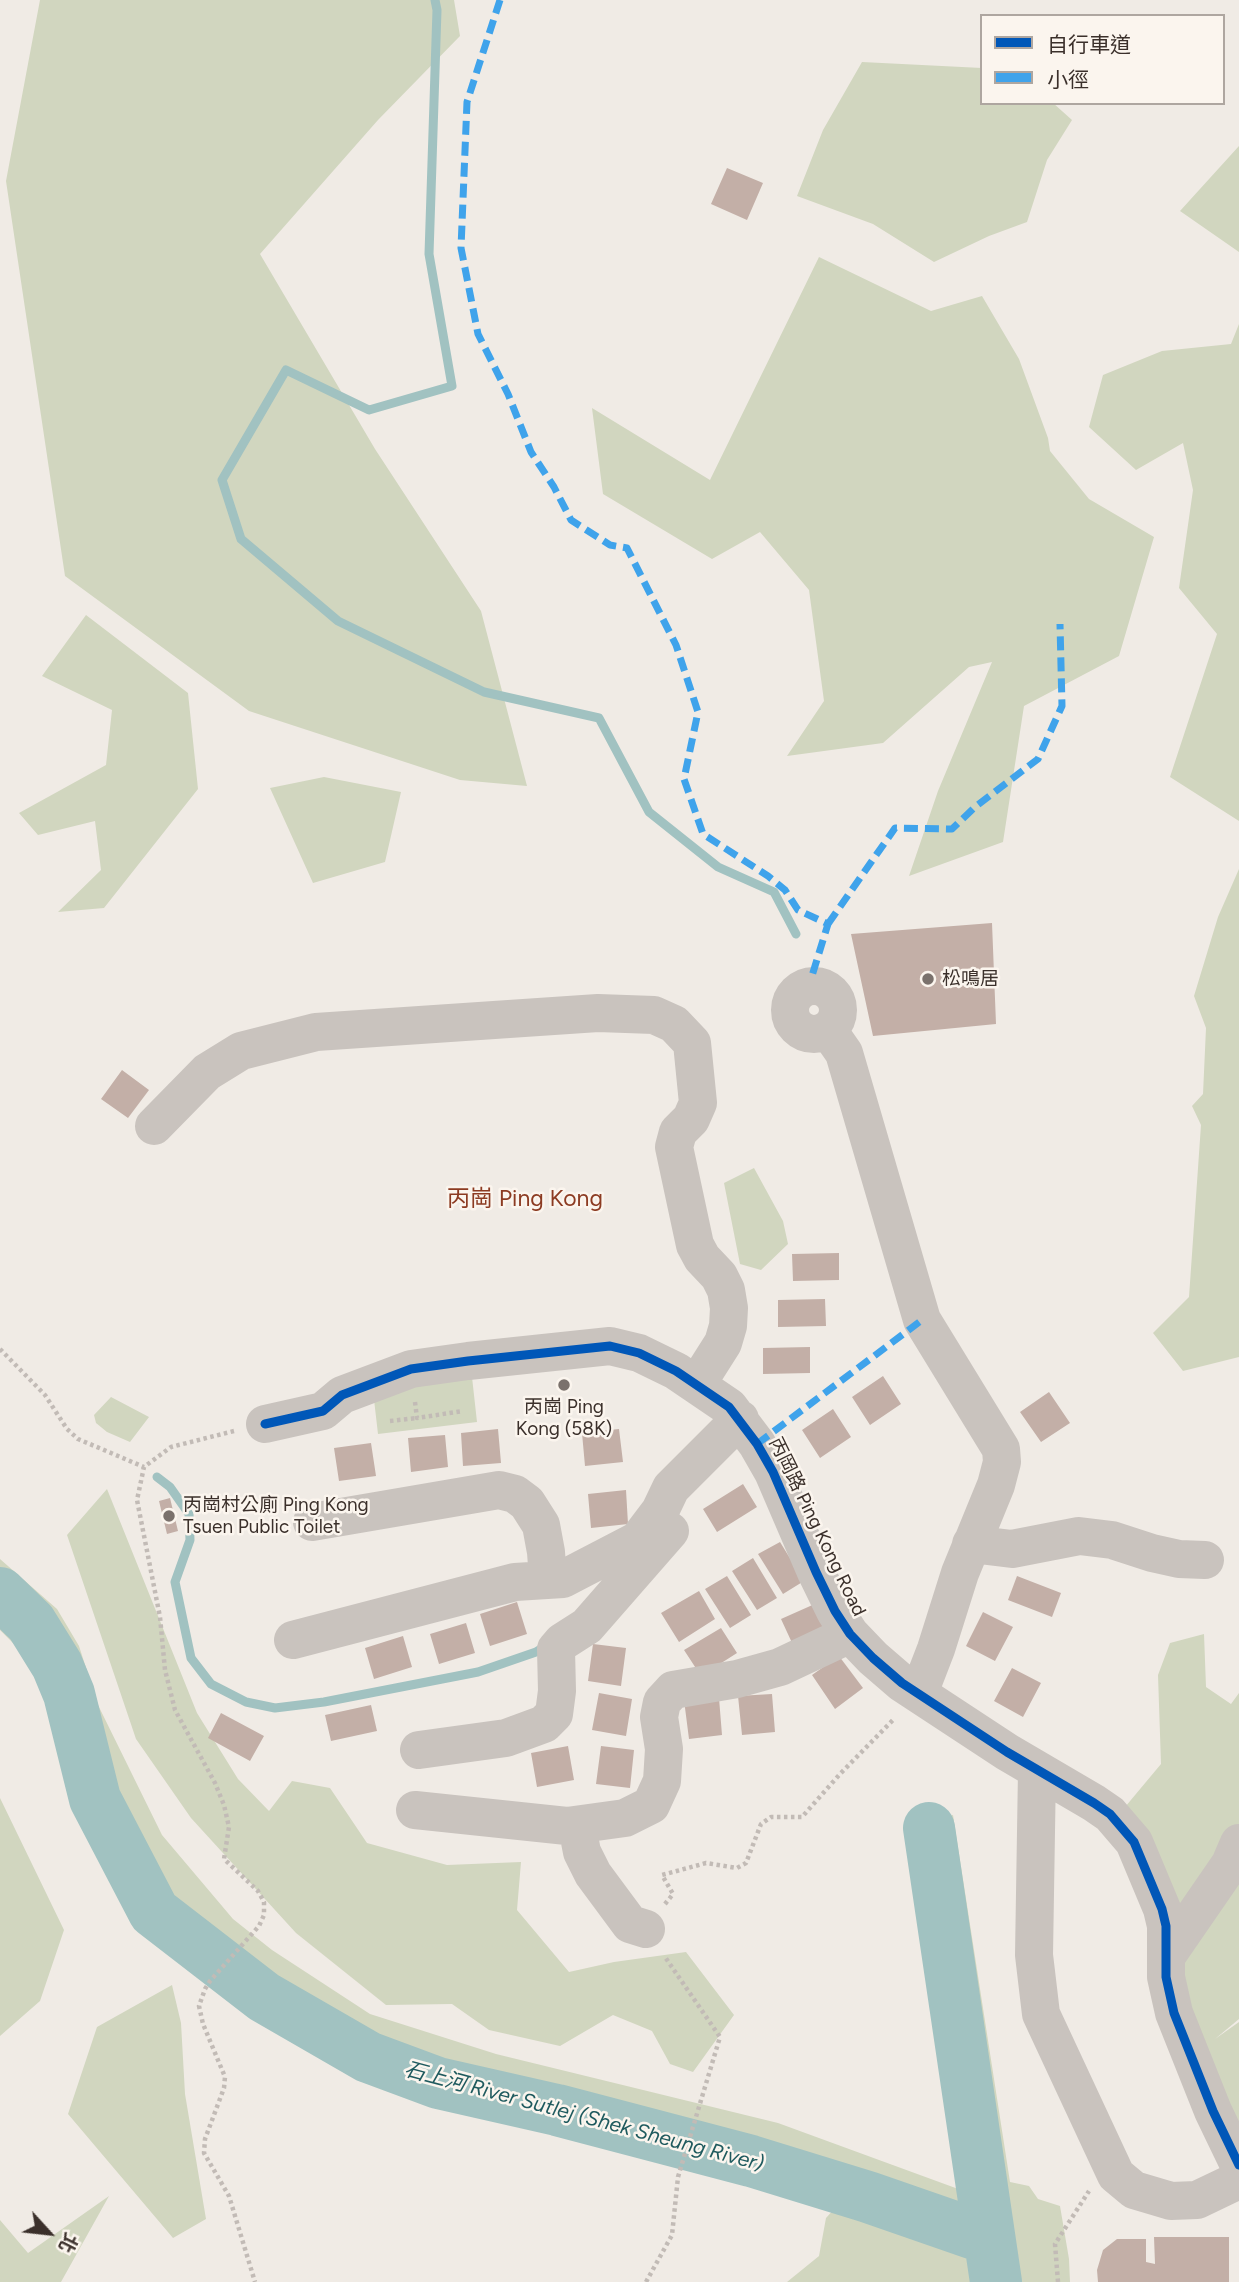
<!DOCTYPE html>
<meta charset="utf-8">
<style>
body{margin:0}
#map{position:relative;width:1239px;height:2282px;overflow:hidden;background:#f0ebe5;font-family:Figtree,"Noto Sans TC",sans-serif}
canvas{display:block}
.legend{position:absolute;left:980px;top:14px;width:245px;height:91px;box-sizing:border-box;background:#fbf5ee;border:2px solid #aea6a0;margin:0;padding:9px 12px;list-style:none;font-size:21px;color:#3b302b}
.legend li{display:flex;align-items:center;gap:14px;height:35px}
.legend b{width:35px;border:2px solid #aea6a0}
.north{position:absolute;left:14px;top:2198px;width:70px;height:70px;-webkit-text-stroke:5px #fbf5ee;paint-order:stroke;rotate:117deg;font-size:19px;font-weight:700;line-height:28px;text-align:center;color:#3b302b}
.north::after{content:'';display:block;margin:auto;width:24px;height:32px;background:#3b302b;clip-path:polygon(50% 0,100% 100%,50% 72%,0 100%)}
</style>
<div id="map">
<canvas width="1239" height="2282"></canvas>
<ul class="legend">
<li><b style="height:9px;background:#0057b8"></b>自行車道</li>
<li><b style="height:9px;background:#3fa3eb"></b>小徑</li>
</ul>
<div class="north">北</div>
</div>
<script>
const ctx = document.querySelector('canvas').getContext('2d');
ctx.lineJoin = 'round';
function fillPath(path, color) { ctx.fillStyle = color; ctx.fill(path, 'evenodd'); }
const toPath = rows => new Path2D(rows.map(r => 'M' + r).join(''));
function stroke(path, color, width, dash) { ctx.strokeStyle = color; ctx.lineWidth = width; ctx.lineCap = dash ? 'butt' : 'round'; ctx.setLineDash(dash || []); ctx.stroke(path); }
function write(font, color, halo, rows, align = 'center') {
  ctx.font = font + ' Figtree,"Noto Sans TC",sans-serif'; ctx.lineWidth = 5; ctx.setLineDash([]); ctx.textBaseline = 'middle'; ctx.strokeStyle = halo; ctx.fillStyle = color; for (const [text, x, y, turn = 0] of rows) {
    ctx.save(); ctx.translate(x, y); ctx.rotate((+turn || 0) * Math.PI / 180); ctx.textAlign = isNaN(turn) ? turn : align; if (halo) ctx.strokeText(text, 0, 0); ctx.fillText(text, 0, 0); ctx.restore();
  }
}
const green = toPath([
 [40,0,454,0,460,36,378,120,260,254,375,449,481,611,527,786,460,780,249,711,65,576,6,181],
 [862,62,982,68,982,103,1053,103,1072,120,1047,160,1027,222,989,236,934,262,873,224,797,196,823,130],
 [1239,146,1239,252,1180,211],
 [819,257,931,311,982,296,1019,359,1048,438,1050,451,1089,499,1154,537,1119,656,1024,706,1003,842,909,876,938,791,992,662,969,667,883,743,787,756,824,701,809,590,760,532,712,559,603,494,592,408,710,480],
 [1239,324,1239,821,1170,777,1217,634,1179,588,1193,490,1183,443,1136,470,1089,427,1103,375,1162,351,1231,344],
 [86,615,188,693,198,789,104,908,58,912,101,870,95,821,38,835,19,813,106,765,112,710,42,676],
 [324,777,401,792,385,862,313,883,270,788],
 [1239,869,1239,1357,1183,1371,1153,1333,1189,1297,1201,1125,1192,1106,1203,1094,1206,1028,1194,996,1218,917],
 [754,1168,783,1221,788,1244,761,1270,740,1264,724,1183],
 [472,1377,477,1422,378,1434,373,1391],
 [111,1397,149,1417,130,1442,107,1432,96,1423,94,1415],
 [107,1489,197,1713,238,1779,269,1811,292,1781,330,1788,367,1843,447,1865,521,1862,517,1910,569,1972,614,1962,686,1952,734,2015,693,2072,670,2064,652,2031,613,2015,560,2046,489,2030,452,2004,386,2005,296,1933,191,1818,136,1739,67,1535],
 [0,1559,57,1609,79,1646,98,1705,162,1835,233,1919,272,1950,370,2014,496,2054,778,2123,961,2190,911,1828,953,1815,1010,2182,1029,2186,1038,2199,1060,2206,1069,2259,1070,2282,984,2282,982,2273,980,2282,787,2282,819,2256,826,2218,836,2207,551,2125,397,2085,280,2027,222,1987,150,1924,87,1803,69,1735,27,1657,0,1630],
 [1204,1634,1206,1687,1231,1704,1239,1693,1239,2019,1215,2039,1239,2022,1239,2158,1164,1943,1110,1825,1161,1764,1158,1675,1170,1643],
 [0,1798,64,1930,40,2001,0,2036],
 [172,1985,181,2023,185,2094,206,2219,173,2238,68,2114,97,2027],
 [109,2196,61,2282,0,2282,0,2220,28,2253]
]);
const stream = toPath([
 [435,0,437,10,429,254,452,386,369,410,286,370,222,480,241,539,338,621,484,692,599,718,649,812,718,867,774,892,796,934],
 [157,1477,170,1487,189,1514,190,1540,175,1582,191,1658,211,1684,246,1702,275,1708,324,1702,478,1672,536,1652,547,1645]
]);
const river = toPath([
 [0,1593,31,1623,57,1665,69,1694,95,1799,154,1912,264,1997,368,2057,438,2083,557,2110,751,2161,868,2197,989,2239],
 [929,1828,996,2282]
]);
const building = toPath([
 [727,168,763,183,747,220,711,204],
 [992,923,996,1024,873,1036,851,934],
 [122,1070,149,1090,128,1118,101,1099],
 [839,1253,839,1280,793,1281,792,1254],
 [825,1299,826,1326,778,1327,778,1300],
 [810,1347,810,1373,763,1374,763,1348],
 [883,1376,901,1404,870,1425,852,1397],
 [1049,1392,1070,1423,1041,1442,1020,1412],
 [833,1409,851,1437,820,1458,802,1430],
 [498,1429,501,1463,463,1466,461,1433],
 [619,1429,623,1462,585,1466,582,1433],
 [445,1435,448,1467,411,1472,408,1438],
 [371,1443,376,1476,339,1481,334,1448],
 [743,1484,757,1507,717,1532,703,1509],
 [626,1490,628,1524,591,1528,588,1494],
 [170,1498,178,1531,167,1534,159,1501],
 [780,1542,804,1581,783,1594,758,1554],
 [753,1558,777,1598,757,1610,732,1571],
 [727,1576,751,1615,730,1628,705,1589],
 [1017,1576,1061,1593,1052,1617,1008,1600],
 [699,1591,715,1619,679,1642,661,1613],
 [517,1602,527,1634,490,1646,480,1614],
 [817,1603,829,1628,793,1645,781,1619],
 [983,1612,1013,1627,995,1661,966,1646],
 [466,1623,475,1653,439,1664,430,1634],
 [721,1628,737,1653,701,1676,684,1650],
 [403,1636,412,1667,374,1679,365,1648],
 [593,1644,626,1648,621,1686,588,1681],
 [839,1656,863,1688,835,1709,812,1675],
 [1012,1668,1041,1683,1023,1717,994,1701],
 [599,1693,632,1699,626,1736,592,1730],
 [772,1694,775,1732,742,1735,738,1696],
 [719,1698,722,1735,689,1739,684,1700],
 [371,1705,377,1731,331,1741,325,1715],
 [221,1713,264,1736,250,1761,208,1738],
 [568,1746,574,1780,537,1787,531,1753],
 [601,1746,634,1750,630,1788,596,1784],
 [1154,2237,1229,2237,1229,2282,1098,2282,1097,2270,1103,2250,1117,2239,1146,2239,1146,2262,1155,2264]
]);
const path = toPath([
 [0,1349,45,1395,67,1429,78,1439,144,1467],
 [415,1402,417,1418,463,1411],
 [390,1421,417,1418],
 [234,1431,171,1447,144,1467,137,1500,160,1617,165,1670,175,1710,215,1783,224,1805,229,1827,224,1859,258,1891,264,1902,264,1915,259,1926,210,1981,205,1989,199,2006,203,2024,225,2077,224,2088,205,2139,204,2153,229,2196,255,2282],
 [665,1904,673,1894,662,1875,706,1863,737,1868,746,1863,761,1824,771,1817,802,1817,840,1774,895,1718],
 [646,2282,672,2235,678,2177,720,2037,665,1957],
 [1058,2282,1055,2244,1089,2191]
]);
const minor = toPath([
 '790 1010a24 24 0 1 1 48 0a24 24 0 1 1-48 0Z',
 [828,1030,844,1053,922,1320,1001,1449,1002,1462,996,1485,960,1573,936,1649,919,1693],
 [154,1126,207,1072,241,1051,316,1032,598,1013,654,1015,674,1024,692,1043,698,1103,691,1119,678,1132,674,1147,695,1245,702,1258,719,1276,726,1290,729,1308,728,1326,723,1343,697,1384],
 [265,1424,323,1411,342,1395,411,1369,468,1361,610,1346,639,1353,676,1371,729,1407,757,1444,773,1472,816,1572,835,1611,850,1634,873,1658,902,1683,1007,1752,1094,1803,1110,1814,1134,1842,1162,1909,1166,1926,1166,1977,1174,2013,1213,2111,1239,2165],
 [312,1522,499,1490,515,1494,527,1503,541,1525,546,1552,548,1580],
 [971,1544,1012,1549,1079,1536,1112,1540,1152,1553,1179,1559,1205,1560],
 [293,1640,515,1582,563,1579,638,1540,660,1511,671,1488,740,1419],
 [419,1750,506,1738,544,1724,554,1714,557,1691,556,1649,562,1642,587,1626,670,1531],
 [1037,1770,1034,1955,1041,2014,1116,2175,1134,2190,1171,2201,1197,2200,1239,2180],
 [415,1810,567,1826,625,1818,651,1805,662,1781,664,1749,659,1717,662,1702,673,1690,737,1679,780,1667,850,1634],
 [577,1826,582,1852,593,1874,630,1924,646,1929],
 [1166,1957,1230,1864,1239,1843]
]);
const quiet = toPath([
 [500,0,467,102,461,248,478,334,508,394,531,452,554,487,571,520,610,545,627,548,676,645,698,712,684,779,703,834,768,876,785,890,798,910,828,924,811,979],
 [828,924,895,828,952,829,975,807,1038,759,1062,706,1060,624],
 [757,1444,922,1320]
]);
const cycleway = toPath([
 [265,1424,323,1411,342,1395,411,1369,468,1361,610,1346,639,1353,676,1371,729,1407,757,1444,773,1472,816,1572,835,1611,850,1634,873,1658,902,1683,1007,1752,1094,1803,1110,1814,1134,1842,1162,1909,1166,1926,1166,1977,1174,2013,1213,2111,1239,2165]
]);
const markers = [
 [928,979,7,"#7a716c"],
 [564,1385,7,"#7a716c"],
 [169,1516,7,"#7a716c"]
];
const poiNames = [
 ["松鳴居",942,979],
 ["丙崗 Ping",564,1407,"center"],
 ["Kong (58K)",564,1429,"center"],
 ["丙崗村公廁 Ping Kong",183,1505],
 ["Tsuen Public Toilet",183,1527]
];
const streetNames = [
 ["丙岡路 Ping Kong Road",817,1527,64]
];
const waterNames = [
 ["石上河 River Sutlej (Shek Sheung River)",584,2117,15]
];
const quarterNames = [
 ["丙崗 Ping Kong",525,1199]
];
fillPath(green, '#d1d6bf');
stroke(stream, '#a1c2c1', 9);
stroke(river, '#a1c2c1', 52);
fillPath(building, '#c3afa7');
stroke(path, '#c2bbb6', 4.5, [3.5, 3.5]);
stroke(minor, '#c9c3be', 38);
stroke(quiet, '#3fa3eb', 7, [14, 7]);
stroke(cycleway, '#0057b8', 9);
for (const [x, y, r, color] of markers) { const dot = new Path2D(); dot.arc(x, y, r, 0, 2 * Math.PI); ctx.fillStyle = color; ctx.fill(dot); stroke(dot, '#fbf5ee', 2.5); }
write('19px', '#3b302b', '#fbf5ee', poiNames, 'left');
write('19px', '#3b302b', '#fbf5ee', streetNames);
write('italic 21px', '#1f5a5e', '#fbf5ee', waterNames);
write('23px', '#8c3b22', '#fbf5ee', quarterNames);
</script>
